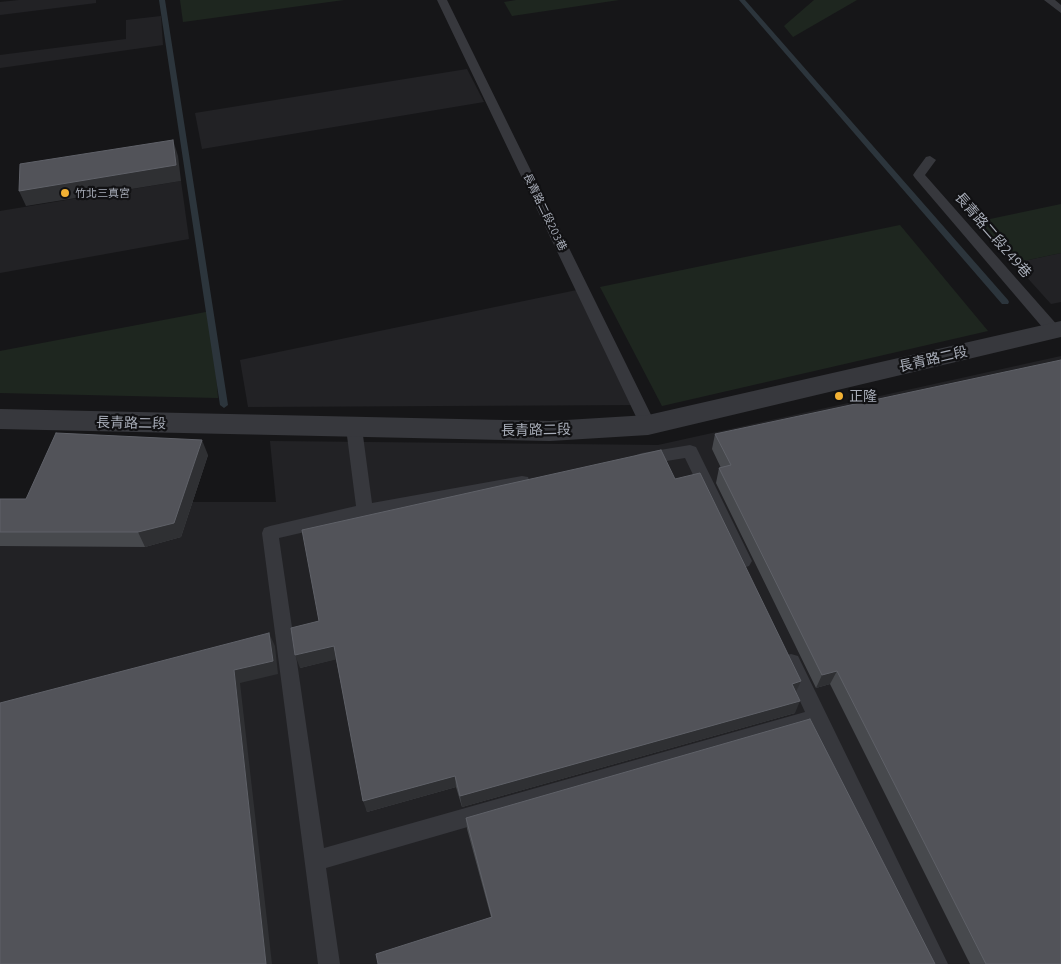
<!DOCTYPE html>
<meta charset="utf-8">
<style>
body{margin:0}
canvas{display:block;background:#161618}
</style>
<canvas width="1061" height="964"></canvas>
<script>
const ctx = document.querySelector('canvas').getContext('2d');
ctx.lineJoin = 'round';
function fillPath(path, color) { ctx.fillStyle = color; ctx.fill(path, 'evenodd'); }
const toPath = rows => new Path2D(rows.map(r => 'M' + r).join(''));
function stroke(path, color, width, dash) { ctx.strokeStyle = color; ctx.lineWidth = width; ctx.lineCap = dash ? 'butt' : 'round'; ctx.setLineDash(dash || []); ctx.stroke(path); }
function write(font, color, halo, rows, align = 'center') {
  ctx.font = font + ' Ubuntu,"Noto Sans TC",sans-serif'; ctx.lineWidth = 4.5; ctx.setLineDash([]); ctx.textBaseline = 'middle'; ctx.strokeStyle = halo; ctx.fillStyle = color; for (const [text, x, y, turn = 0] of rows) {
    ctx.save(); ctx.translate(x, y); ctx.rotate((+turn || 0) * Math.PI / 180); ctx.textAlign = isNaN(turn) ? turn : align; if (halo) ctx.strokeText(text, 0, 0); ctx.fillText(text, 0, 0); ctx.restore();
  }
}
const built = toPath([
 [19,0,96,0,96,3,0,15,0,2],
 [161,16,163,45,0,68,0,55,126,39,126,20],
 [467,69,484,102,202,149,195,113],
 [181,181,189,239,0,273,0,211],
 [1061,253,1061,302,1051,304,1014,263],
 [577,290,636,405,248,407,240,360],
 [1061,356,1061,964,0,964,0,502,276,502,270,441,658,445]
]);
const green = toPath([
 [180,0,344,0,183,22],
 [516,0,619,0,512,16,504,2],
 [814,0,857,0,793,37,784,26],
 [1061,204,1061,253,1014,263,976,222],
 [900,225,988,331,662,406,600,287],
 [211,311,218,398,0,393,0,351]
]);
const stream = toPath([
 [159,0,165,0,228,405,224,408,220,405,159,0],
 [739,0,745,0,1008,300,1009,302,1008,304,1002,304,739,0]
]);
const service = toPath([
 [437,0,447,0,656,425,653,429,648,431,643,429,640,425,437,0],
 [1044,0,1055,0,1061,5,1061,13,1044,0],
 [930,156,936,160,925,175,1059,327,1061,331,1059,335,1049,335,915,178,913,175,915,172,926,157,930,156],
 [354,422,360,424,362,428,372,503,522,476,528,477,530,482,528,487,522,488,365,518,279,538,324,848,805,712,782,662,784,656,791,654,798,656,948,964,925,964,813,727,326,868,340,964,318,964,262,533,264,528,270,526,356,506,346,428,348,424,354,422],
 [690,445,696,447,698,451,752,561,749,566,743,568,737,566,685,458,642,465,636,463,634,459,636,455,642,453,690,445]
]);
const tertiary = toPath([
 [1061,321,1061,337,648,435,550,441,0,429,0,409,550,421,648,415,1061,321]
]);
const wall = toPath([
 [715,434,1061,964,970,964,830,684,816,688,716,483,719,468,721,468,712,449],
 [208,455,181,537,145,547,0,546,0,499,26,499],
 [675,479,796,692,795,713,462,807,456,787,367,812,336,659,300,668,319,621],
 [466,818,935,964,491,917,467,829]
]);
const shadedWall = toPath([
 [173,140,178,156,181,181,26,206,19,191],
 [202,440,208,455,181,537,145,547,138,532],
 [269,633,275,646,278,674,240,683,272,964,266,964,234,670],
 [334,646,338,659,300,668,295,655],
 [837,671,830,684,816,688,822,675],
 [801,681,795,694,792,684],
 [800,701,795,713,462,807,460,796],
 [455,776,456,787,367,812,363,801]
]);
const building = toPath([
 [173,140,176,165,19,191,20,164,173,140],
 [1061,360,1061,964,986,964,837,671,822,675,719,468,731,465,715,434,1061,360],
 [56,433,202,440,174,523,138,532,0,532,0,499,26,499,56,433],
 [661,450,675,479,700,473,801,681,792,684,800,701,460,796,455,776,363,801,334,646,295,655,291,628,319,621,302,530,661,450],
 [269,633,273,661,234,670,266,964,0,964,0,703,269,633],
 [810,719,935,964,378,964,376,954,492,917,466,818,810,719]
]);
const markers = [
 [65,193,5,"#f2b134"],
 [839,396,5,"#f2b134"]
];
const farPoinames = [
 ["竹北三真宮",75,193]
];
const farStreetnames = [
 ["長青路二段203巷",545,212,64]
];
const streetNames = [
 ["長青路二段249巷",993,235,49],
 ["長青路二段",933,359,-13],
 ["長青路二段",131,423,1],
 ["長青路二段",536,430,-1]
];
const poiNames = [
 ["正隆",849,396]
];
fillPath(built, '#222225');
fillPath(green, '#1e261f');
fillPath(stream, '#2c353c');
fillPath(service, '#37383d');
fillPath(tertiary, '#37383d');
fillPath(wall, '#47494d');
fillPath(shadedWall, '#2f3033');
fillPath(building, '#525359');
stroke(building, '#5f6168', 1);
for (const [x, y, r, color] of markers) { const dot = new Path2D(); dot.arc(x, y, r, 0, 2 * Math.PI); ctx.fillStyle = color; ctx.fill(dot); stroke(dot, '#111113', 2); }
write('11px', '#a8adb8', '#111113', farPoinames, 'left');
write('11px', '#a8adb8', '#111113', farStreetnames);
write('14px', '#a8adb8', '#111113', streetNames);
write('14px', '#a8adb8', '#111113', poiNames, 'left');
</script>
